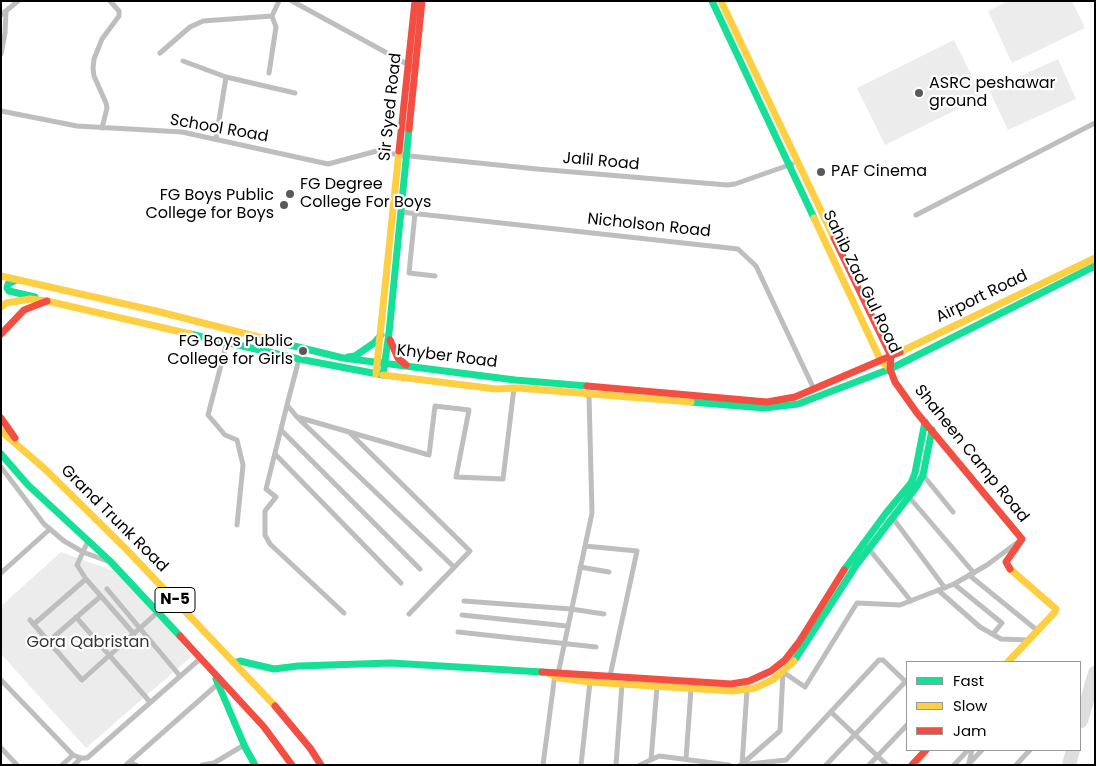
<!DOCTYPE html>
<style>
body{margin:0}
#map{position:relative;width:1096px;height:766px;overflow:hidden;background:#fff;font-family:Poppins,sans-serif}
canvas{display:block}
.frame{position:absolute;inset:0;border:2px solid #000;pointer-events:none}
.legend{position:absolute;left:906px;top:661px;width:175px;height:90px;box-sizing:border-box;background:#fff;border:1px solid #999;margin:0;padding:6px 9px;list-style:none;font-size:15px;color:#000}
.legend li{display:flex;align-items:center;gap:10px;height:25px}
.legend b{width:25px;border:1px solid #999}
</style>
<div id="map">
<canvas width="1096" height="766"></canvas>
<div class="frame"></div>
<ul class="legend">
<li><b style="height:6px;background:#16e098"></b>Fast</li>
<li><b style="height:6px;background:#ffcf43"></b>Slow</li>
<li><b style="height:6px;background:#f24e42"></b>Jam</li>
</ul>
</div>
<script>
const ctx = document.querySelector('canvas').getContext('2d');
ctx.lineJoin = 'round';
function fillPath(path, color) { ctx.fillStyle = color; ctx.fill(path, 'evenodd'); }
const toPath = rows => new Path2D(rows.map(r => 'M' + r).join(''));
function stroke(path, color, width, dash) { ctx.strokeStyle = color; ctx.lineWidth = width; ctx.lineCap = dash ? 'butt' : 'round'; ctx.setLineDash(dash || []); ctx.stroke(path); }
function write(font, color, halo, rows, align = 'center') {
  ctx.font = font + ' Poppins,sans-serif'; ctx.lineWidth = 4.5; ctx.setLineDash([]); ctx.textBaseline = 'middle'; ctx.strokeStyle = halo; ctx.fillStyle = color; for (const [text, x, y, turn = 0] of rows) {
    ctx.save(); ctx.translate(x, y); ctx.rotate((+turn || 0) * Math.PI / 180); ctx.textAlign = isNaN(turn) ? turn : align; if (halo) ctx.strokeText(text, 0, 0); ctx.fillText(text, 0, 0); ctx.restore();
  }
}
const green = toPath([
 [1008,1,1072,1,1085,28,1012,63,988,11],
 [954,40,982,97,885,145,857,88],
 [1058,59,1076,99,1008,130,989,90],
 [61,552,117,572,138,592,192,656,86,748,1,654,1,606]
]);
const taxiway = toPath([
 [1081,721,1095,673],
 [1069,765,1073,750]
]);
const street = toPath([
 [292,1,409,65],
 [1,15,18,1],
 [160,53,190,27,203,21,272,16],
 [1,54,5,33,6,12],
 [183,61,226,77,295,93],
 [269,73,276,27,272,16,279,1],
 [1,111,77,126,182,132,328,164,377,151,400,155,537,169,727,185,735,184,792,164],
 [102,128,107,108,106,103,94,76,93,68,94,59,102,39,119,16,119,11,110,1],
 [216,139,226,77],
 [401,212,738,249,756,266,812,385],
 [415,213,409,273,435,276],
 [916,215,1095,123],
 [227,342,208,415,225,435,237,440,243,465,237,525],
 [299,359,287,405,297,417,429,455,435,406,469,410,456,477,503,479,514,388],
 [287,405,266,489,276,497,265,511,265,535,270,544,344,613],
 [299,419,454,567],
 [281,430,420,569],
 [349,432,470,551,409,614],
 [275,454,401,583],
 [1,467,44,524,64,541,83,552,107,561],
 [923,475,953,512],
 [909,497,974,573],
 [892,517,945,588],
 [88,541,77,565,86,579,134,634],
 [862,544,869,549,911,601],
 [585,546,637,551,610,676],
 [580,567,609,572],
 [1,573,50,529],
 [969,575,1038,631],
 [954,584,1002,623,993,634],
 [107,589,180,676],
 [938,590,980,627,1001,639,1029,640],
 [464,601,571,609,604,614],
 [462,615,567,626],
 [76,617,150,702],
 [30,620,82,680,158,612],
 [34,624,86,579],
 [458,632,596,647],
 [49,641,101,596],
 [783,672,805,687,857,603,900,605,954,584,987,565,1018,542],
 [558,674,592,513,589,395],
 [1,680,73,755,81,758,87,758,201,658],
 [831,712,887,765],
 [1,748,17,765],
 [686,759,691,689],
 [651,760,657,687],
 [129,762,136,765],
 [969,763,972,750],
 [742,764,780,731,783,672],
 [62,765,73,755],
 [74,765,81,758],
 [126,765,219,683],
 [202,765,214,763,244,745],
 [543,765,555,674],
 [581,765,590,682],
 [616,765,622,684],
 [640,765,659,756,729,765],
 [740,765,786,760,879,660,883,660,907,683],
 [742,765,747,690],
 [826,765,906,681],
 [869,765,907,725],
 [954,765,968,750],
 [968,765,982,750],
 [1016,765,1030,750]
]);
const fast = toPath([
 [712,1,814,218],
 [16,280,8,284,7,288,9,291,35,297],
 [190,334,299,359,383,375],
 [286,344,343,358,515,380,587,386],
 [348,357,355,356,374,343,381,335],
 [383,375,389,333,409,129],
 [691,402,764,408,798,404,890,369,1095,266],
 [1,454,28,485,110,561,180,636],
 [844,570,886,513,911,483,915,473,925,422],
 [794,661,857,564,917,486,923,475,932,430],
 [234,663,240,661,274,669,298,666,391,663,542,672],
 [216,679,245,747,255,765]
]);
const slow = toPath([
 [721,1,834,238],
 [814,218,881,361,890,369],
 [1,276,156,311,286,344],
 [1,307,6,303,30,299,47,301,190,334],
 [900,352,1095,258],
 [376,374,399,151],
 [383,375,496,389,518,388,691,402],
 [1,431,46,470,126,549,275,706],
 [1008,662,1055,612,1056,609,1010,569],
 [550,674,559,678,590,682,733,691,755,688,774,679,794,661]
]);
const jam = toPath([
 [409,129,422,1],
 [399,151,415,1],
 [834,238,891,356,890,369,895,382,917,413,1022,539,1006,562,1010,569],
 [1,334,24,310,47,301],
 [390,340,398,358,406,365],
 [587,386,767,402,795,397,900,352],
 [1,418,15,438],
 [180,636,264,727,292,765],
 [542,672,731,684,749,681,771,671,785,660,799,642,844,570],
 [275,706,310,748,321,765],
 [912,765,926,750]
]);
const markers = [
 [919,93,5,"#595959"],
 [821,172,5,"#595959"],
 [290,194,5,"#595959"],
 [284,205,5,"#595959"],
 [303,351,5,"#595959"]
];
const shields = [
 [175,600,40]
];
const shieldNames = [
 ["N-5",175,600]
];
const poiNames = [
 ["ASRC peshawar",929,84],
 ["ground",929,102],
 ["PAF Cinema",831,172],
 ["FG Degree",300,185],
 ["College For Boys",300,203],
 ["FG Boys Public",274,196,"right"],
 ["College for Boys",274,214,"right"],
 ["FG Boys Public",293,342,"right"],
 ["College for Girls",293,360,"right"]
];
const streetNames = [
 ["Sir Syed Road",391,107,-84],
 ["School Road",219,129,10],
 ["Jalil Road",601,162,5],
 ["Nicholson Road",649,226,6],
 ["Sahib Zad Gul Road",861,282,64],
 ["Airport Road",982,297,-26],
 ["Khyber Road",447,357,7],
 ["Shaheen Camp Road",971,454,51],
 ["Grand Trunk Road",114,519,45]
];
const parkNames = [
 ["Gora Qabristan",88,643]
];
fillPath(green, '#ececec');
stroke(taxiway, '#dedede', 14);
stroke(street, '#bebebe', 5);
stroke(fast, '#16e098', 7);
stroke(slow, '#ffcf43', 7);
stroke(jam, '#f24e42', 7);
for (const [x, y, r, color] of markers) { const dot = new Path2D(); dot.arc(x, y, r, 0, 2 * Math.PI); ctx.fillStyle = color; ctx.fill(dot); stroke(dot, '#fff', 2); }
for (const [x, y, w] of shields) { const box = new Path2D(); box.roundRect(x - w / 2, y - 12.5, w, 25, 4); ctx.fillStyle = '#fff'; ctx.fill(box); stroke(box, '#000', 1); }
write('bold 15px', '#000', null, shieldNames);
write('16px', '#000', '#fff', poiNames, 'left');
write('16px', '#000', '#fff', streetNames);
write('16px', '#333', '#fff', parkNames);
</script>
